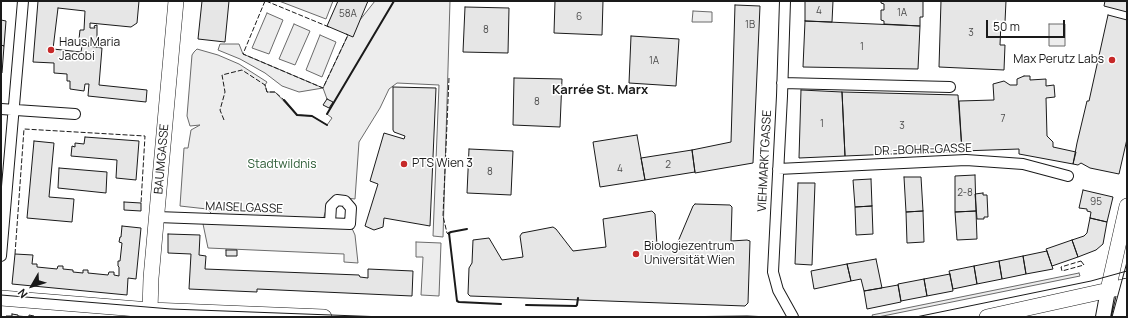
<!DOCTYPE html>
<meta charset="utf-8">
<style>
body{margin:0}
#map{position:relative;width:1128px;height:318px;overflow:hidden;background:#fff;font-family:Manrope,sans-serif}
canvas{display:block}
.frame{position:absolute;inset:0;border:2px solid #1a1a1a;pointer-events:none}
.north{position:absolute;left:12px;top:266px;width:40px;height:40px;-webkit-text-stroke:3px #fff;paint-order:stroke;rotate:231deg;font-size:11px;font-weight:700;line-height:16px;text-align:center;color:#1a1a1a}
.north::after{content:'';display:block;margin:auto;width:14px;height:18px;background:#1a1a1a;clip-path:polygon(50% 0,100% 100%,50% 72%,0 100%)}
.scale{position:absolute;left:986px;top:20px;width:79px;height:18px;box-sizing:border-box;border:2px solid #1a1a1a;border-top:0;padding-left:5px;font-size:12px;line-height:14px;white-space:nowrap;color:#1a1a1a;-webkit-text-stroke:3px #fff;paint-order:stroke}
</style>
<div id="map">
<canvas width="1128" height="318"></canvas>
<div class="frame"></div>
<div class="north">N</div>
<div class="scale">50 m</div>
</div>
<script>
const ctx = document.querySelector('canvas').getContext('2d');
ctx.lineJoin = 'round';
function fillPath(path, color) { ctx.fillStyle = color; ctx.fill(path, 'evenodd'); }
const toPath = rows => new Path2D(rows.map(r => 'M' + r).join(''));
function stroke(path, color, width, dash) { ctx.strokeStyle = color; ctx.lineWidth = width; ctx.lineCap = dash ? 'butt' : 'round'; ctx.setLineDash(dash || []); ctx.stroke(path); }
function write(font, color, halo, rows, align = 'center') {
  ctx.font = font + ' Manrope,sans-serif'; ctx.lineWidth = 3; ctx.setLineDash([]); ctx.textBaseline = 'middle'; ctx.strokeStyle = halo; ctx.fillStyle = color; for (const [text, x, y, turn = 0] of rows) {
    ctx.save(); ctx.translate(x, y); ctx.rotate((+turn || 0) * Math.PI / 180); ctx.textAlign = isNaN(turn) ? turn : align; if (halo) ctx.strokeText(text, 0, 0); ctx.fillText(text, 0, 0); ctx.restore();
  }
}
const built = toPath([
 [279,1,333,1,326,19,279,1],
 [375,1,450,1,443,237,433,236,439,85,397,83,389,89,380,108,359,142,355,199,337,197,328,203,323,220,212,214,207,209,180,206,184,148,188,148,191,130,200,125,190,126,187,116,192,55,194,52,197,49,218,55,239,64,267,82,265,85,267,92,275,92,297,115,312,116,327,125,332,118,327,114,333,103,327,99,323,88,299,92,282,86,265,73,240,59,218,50,220,44,239,44,243,54,323,88,348,35,375,1],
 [693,11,712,12,712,22,692,22,693,11],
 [267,13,283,20,269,54,252,48,267,13],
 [294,24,310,31,295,65,279,59,294,24],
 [1049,24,1065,24,1065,46,1049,46,1049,24],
 [320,35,336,42,322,77,306,70,320,35],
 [202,219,350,224,355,235,358,263,344,262,344,254,208,248,202,219],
 [416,242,441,243,439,296,421,295,423,257,416,257,416,242],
 [1079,273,1080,276,878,317,873,317,872,315,1079,273]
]);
const building = toPath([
 [38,1,139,1,137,23,131,27,90,23,90,28,95,28,94,26,97,25,97,40,95,47,93,46,93,44,89,42,88,46,102,48,99,85,147,90,146,102,88,96,89,84,85,84,84,91,70,89,70,81,67,81,67,74,54,73,54,63,33,62,38,1],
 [58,8,85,11,84,30,80,30,79,39,83,40,81,52,53,49,58,8],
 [202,1,229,1,225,42,198,39,202,1],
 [338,1,368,1,353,37,327,26,338,1],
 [555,1,603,1,602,35,554,33,555,1],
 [805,1,833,1,832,22,805,21,805,1],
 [881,1,923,1,923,17,920,17,920,26,884,24,884,21,881,20,881,10,884,10,884,4,881,3,881,1],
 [941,1,1006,1,1005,22,1001,22,1000,45,1005,45,1004,70,939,67,941,1],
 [1105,1,1127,1,1127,12,1104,6,1105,1],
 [735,5,760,6,753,163,695,173,692,150,731,142,735,5],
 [465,7,509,8,508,53,463,52,465,7],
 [1108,15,1127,20,1127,139,1119,174,1090,168,1081,163,1078,165,1073,164,1077,143,1087,101,1089,101,1108,15],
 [1,20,6,21,4,46,1,45,1,20],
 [805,21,920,26,918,69,803,67,805,21],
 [631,36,679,39,676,86,629,83,631,36],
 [1,45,4,46,2,73,1,73,1,45],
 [1024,76,1030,76,1030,80,1046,79,1046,86,1054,85,1055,97,1046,98,1047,136,1053,142,1053,147,1076,152,1073,164,1019,154,1019,149,962,151,959,101,994,100,993,84,1004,81,1010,85,1017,85,1017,79,1024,76],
 [514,78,562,79,560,127,513,125,514,78],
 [393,87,436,88,430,226,384,218,383,227,374,230,365,226,378,184,370,181,384,133,404,139,405,136,394,132,393,130,393,87],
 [801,90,842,92,845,156,799,158,801,90],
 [842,92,958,95,962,151,845,156,842,92],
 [327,99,333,102,329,108,323,105,327,99],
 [637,135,645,180,600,187,593,142,637,135],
 [85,137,139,141,136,180,116,178,117,160,71,156,72,146,75,147,75,143,84,144,85,137],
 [34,141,54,143,49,197,74,199,72,222,27,218,34,141],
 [469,149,513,151,511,195,467,193,469,149],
 [692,150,695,172,645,180,641,158,692,150],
 [59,168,107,172,106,193,58,188,59,168],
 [975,175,976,211,955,212,955,176,975,175],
 [904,177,921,177,923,211,906,212,904,177],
 [871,179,872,206,855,207,853,180,871,179],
 [798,183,815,183,812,265,795,264,798,183],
 [1083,190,1113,197,1107,222,1090,218,1091,212,1087,211,1087,209,1079,208,1083,190],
 [983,193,983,195,987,195,988,217,984,217,984,219,977,219,975,194,983,193],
 [124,202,141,203,141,211,124,210,124,202],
 [695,204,730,205,732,207,731,241,747,240,750,241,748,303,745,306,470,296,468,294,469,268,472,263,473,240,489,238,502,260,523,257,520,236,522,233,553,227,556,229,573,251,606,247,603,219,652,211,655,214,657,245,677,244,693,206,695,204],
 [872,206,873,234,856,235,855,207,872,206],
 [923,211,924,242,907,243,906,212,923,211],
 [976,211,977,239,957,240,955,212,976,211],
 [1090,218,1107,222,1103,244,1096,250,1078,257,1072,240,1084,236,1087,233,1090,218],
 [122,226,141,228,136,279,128,278,127,295,12,284,15,254,33,255,32,264,37,264,37,267,57,269,58,266,63,266,63,269,73,270,73,272,83,273,83,270,88,270,88,273,108,275,109,272,114,272,114,275,119,276,119,267,118,266,118,261,120,261,122,243,119,242,120,237,121,237,122,226],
 [168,234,200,235,199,255,206,256,205,269,359,275,360,277,368,278,368,269,413,271,412,296,257,289,257,292,189,289,191,254,168,253,168,234],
 [1072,240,1078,257,1052,266,1046,249,1072,240],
 [226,250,237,250,237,256,226,256,226,250],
 [1047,251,1053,269,1026,274,1023,256,1047,251],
 [1023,256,1026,274,1002,279,999,261,1023,256],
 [876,259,882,288,864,291,861,279,851,281,847,264,876,259],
 [999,261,1002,279,977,284,974,266,999,261],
 [847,264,851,281,814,289,811,271,847,264],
 [974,266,977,284,953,289,949,271,974,266],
 [950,274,953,291,927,296,924,279,950,274],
 [924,279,927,296,901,301,898,284,924,279],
 [898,285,901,302,867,309,864,291,898,285],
 [12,314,18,315,18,316,29,317,29,315,34,316,34,317,6,317,6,316,12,316,12,314]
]);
const street = toPath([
 [785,1,782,96,773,272,778,290,793,317],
 [782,83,950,87],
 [1,109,75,114],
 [778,169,966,160,1023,164,1068,176],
 [157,217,350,224,351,208,345,201,337,200,331,206,330,223],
 [1,256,23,1]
]);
const secondary = toPath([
 [1103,317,1108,290],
 [1119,317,1126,286]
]);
const primary = toPath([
 [1108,290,1127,206],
 [1,298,150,310,324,317],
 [150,310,151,278,176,1],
 [987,317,1127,286]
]);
const tram = toPath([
 [1,295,171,309,384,317],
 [663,317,747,316,770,317],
 [916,317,1091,281,1127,271],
 [1112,317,1127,262]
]);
const fence = toPath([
 [265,1,243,54,323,88,348,35,346,34],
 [266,1,329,27],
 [449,78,443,216,447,233,450,236],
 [224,120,220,110,225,92,222,75,242,70,265,85,267,92,275,92,284,100],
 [15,254,24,129,145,136,141,203],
 [1081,261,1084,265,1062,271,1061,267,1081,261]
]);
const wall = toPath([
 [284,100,297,115,312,116,327,125],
 [327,114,394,1],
 [467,229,451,232,449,233,457,301,459,302,501,304],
 [526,305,576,306,577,305,578,298]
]);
const markers = [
 [51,50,4,"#c62828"],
 [1112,60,4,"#c62828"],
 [404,164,4,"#c62828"],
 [636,254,4,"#c62828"]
];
const numberNames = [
 ["4",819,11],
 ["1A",902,13],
 ["58A",348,14],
 ["6",579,17],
 ["1B",750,25],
 ["8",486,30],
 ["3",971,33],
 ["1",862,47],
 ["1A",654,61],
 ["8",537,102],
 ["7",1003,119],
 ["1",822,124],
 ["3",902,126],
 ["2",668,165],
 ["4",620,169],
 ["8",490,172],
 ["2-8",965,193],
 ["95",1096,202]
];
const poiNames = [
 ["Haus Maria",59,43],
 ["Jacobi",59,57],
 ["Max Perutz Labs",1104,60,"right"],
 ["PTS Wien 3",412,164],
 ["Biologiezentrum",644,247],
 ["Universität Wien",644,261]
];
const streetNames = [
 ["DR.-BOHR-GASSE",923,150,-2],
 ["BAUMGASSE",162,159,-85],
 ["VIEHMARKTGASSE",765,161,-87],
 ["MAISELGASSE",244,208,2]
];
const parkNames = [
 ["Stadtwildnis",282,165]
];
const neighbourhoodNames = [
 ["Karrée St. Marx",600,90]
];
fillPath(built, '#ededed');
stroke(built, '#6a6a6a', 1);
fillPath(building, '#e6e6e6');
stroke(building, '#1a1a1a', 1);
stroke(street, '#1a1a1a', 12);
stroke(secondary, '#1a1a1a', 16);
stroke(primary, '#1a1a1a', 16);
stroke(street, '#fff', 10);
stroke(secondary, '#fff', 14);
stroke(primary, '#fff', 15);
stroke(tram, '#1a1a1a', 1);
stroke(fence, '#1a1a1a', 1, [5, 2]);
stroke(wall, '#1a1a1a', 2);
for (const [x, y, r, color] of markers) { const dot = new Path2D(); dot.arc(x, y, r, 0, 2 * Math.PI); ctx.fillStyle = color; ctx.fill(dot); stroke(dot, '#fff', 1.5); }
write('10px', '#4d4d4d', null, numberNames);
write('12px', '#1a1a1a', '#fff', poiNames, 'left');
write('12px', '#1a1a1a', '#fff', streetNames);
write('12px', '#2b5a34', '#fff', parkNames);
write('bold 13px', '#1a1a1a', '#fff', neighbourhoodNames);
</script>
